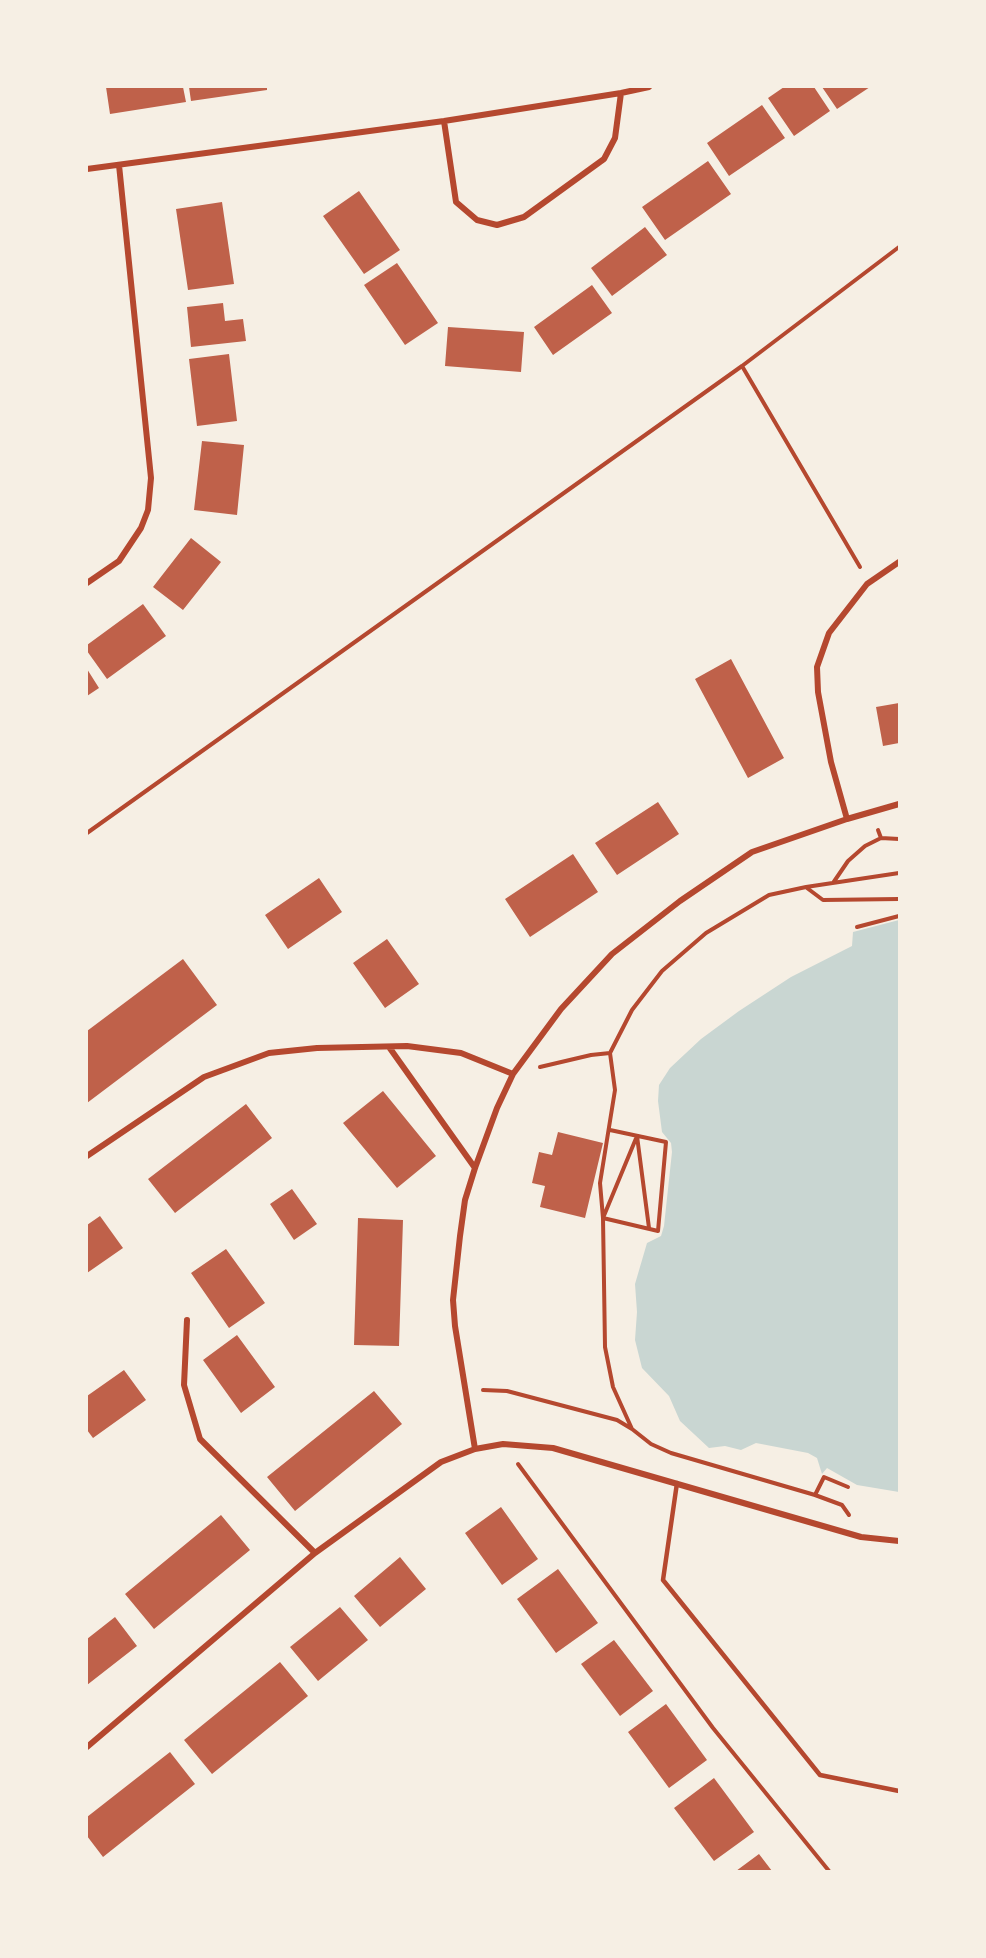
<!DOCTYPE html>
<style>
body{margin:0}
#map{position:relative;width:986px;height:1958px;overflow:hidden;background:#f6efe4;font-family:"Roboto Condensed",sans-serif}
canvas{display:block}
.frame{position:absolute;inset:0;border:88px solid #f6efe4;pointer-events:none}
</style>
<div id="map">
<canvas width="986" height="1958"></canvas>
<div class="frame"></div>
</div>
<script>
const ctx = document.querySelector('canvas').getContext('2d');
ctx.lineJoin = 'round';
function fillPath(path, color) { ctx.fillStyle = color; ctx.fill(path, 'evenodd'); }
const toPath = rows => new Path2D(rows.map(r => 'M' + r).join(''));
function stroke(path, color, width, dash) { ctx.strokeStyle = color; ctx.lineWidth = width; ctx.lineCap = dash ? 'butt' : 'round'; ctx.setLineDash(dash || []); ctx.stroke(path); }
const water = toPath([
 [899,920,899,1492,857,1485,827,1468,822,1474,817,1458,808,1453,756,1443,741,1450,725,1446,709,1448,680,1421,669,1396,642,1368,635,1340,637,1312,635,1284,647,1243,661,1236,664,1226,672,1152,671,1143,662,1132,658,1101,659,1085,670,1068,701,1039,739,1011,791,977,852,946,853,932]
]);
const building = toPath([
 [106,87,183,87,186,102,110,114],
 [189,87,267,87,267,90,191,101],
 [784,87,814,87,830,111,794,136,768,98],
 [822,87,870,87,837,109],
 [762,105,785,138,729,176,707,143],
 [708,161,731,194,665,240,642,207],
 [359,191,400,250,364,274,323,216],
 [222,202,234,284,188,290,176,209],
 [645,227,667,255,612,296,591,268],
 [397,263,438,323,405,345,364,285],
 [592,285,612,313,553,355,534,327],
 [223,303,225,321,243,319,246,341,191,347,187,307],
 [448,327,524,332,521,372,445,366],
 [229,354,237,421,197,426,189,359],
 [202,441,244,445,237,515,194,510],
 [191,538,221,562,183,610,153,587],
 [143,604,166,636,107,679,87,651,87,645],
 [731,659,784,758,748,778,695,679],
 [87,669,99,688,87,696],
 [899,703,899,743,883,746,876,707],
 [658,802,679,834,617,875,595,843],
 [573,854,598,892,530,937,505,899],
 [319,878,342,912,288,949,265,915],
 [387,939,419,984,385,1008,353,963],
 [183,959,217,1005,87,1103,87,1031],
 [383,1091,436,1156,397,1188,343,1123],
 [246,1104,272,1138,175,1213,148,1179],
 [558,1132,603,1143,585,1218,540,1207,545,1186,532,1183,539,1152,552,1155],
 [292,1189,317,1224,294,1240,270,1204],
 [100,1216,123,1248,87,1273,87,1225],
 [358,1218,403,1220,399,1346,354,1345],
 [226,1249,265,1303,229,1328,191,1273],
 [237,1335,275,1387,241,1413,203,1360],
 [124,1370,146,1400,93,1438,87,1430,87,1396],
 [374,1391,402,1424,295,1511,267,1477],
 [501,1507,538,1559,502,1585,465,1533],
 [221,1515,250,1550,154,1629,125,1594],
 [400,1557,426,1589,380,1627,354,1596],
 [558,1569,598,1623,556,1653,517,1599],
 [340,1607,368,1640,318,1681,290,1647],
 [115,1617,137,1646,87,1685,87,1639],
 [614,1640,653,1691,620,1716,581,1664],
 [280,1662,308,1696,212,1774,184,1740],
 [666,1704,707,1760,669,1788,628,1732],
 [170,1752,195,1784,103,1857,87,1836,87,1817],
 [714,1778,754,1832,714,1861,674,1808],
 [759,1854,772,1871,736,1871]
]);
const path = toPath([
 [742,366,860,567],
 [878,830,881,838,899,839],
 [87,833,742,366,899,247],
 [833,883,848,861,865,846,881,838],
 [807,888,823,900,899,899],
 [857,927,899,916],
 [540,1067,591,1055,610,1053],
 [610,1130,666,1142,658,1231,603,1218,637,1136,649,1228],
 [483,1390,507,1391,617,1420,632,1429],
 [518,1464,713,1728,829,1871],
 [815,1495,824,1477,848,1487],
 [849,1515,842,1505,815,1495,671,1453,651,1444,632,1429,613,1387,605,1347,603,1218,600,1183,615,1090,610,1053,632,1010,662,971,706,933,769,895,806,887,899,873]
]);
const service = toPath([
 [677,1483,663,1580,820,1775,899,1791]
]);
const minor = toPath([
 [444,121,456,202,477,220,497,225,524,217,604,159,615,138,621,93],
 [87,169,444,121,621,93,649,87],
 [87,583,119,561,141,528,148,510,151,478,119,165],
 [847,819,831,762,818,692,817,667,829,633,867,584,899,562],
 [389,1047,475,1168],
 [87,1156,204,1077,269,1053,317,1048,407,1046,461,1053,513,1074],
 [187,1320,184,1385,200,1439,315,1553],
 [475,1449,455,1326,453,1300,460,1236,465,1200,475,1168,497,1108,513,1074,561,1009,612,954,680,901,752,852,847,819,899,804],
 [87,1747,315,1553,441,1462,475,1449,503,1444,553,1448,861,1537,899,1541]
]);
fillPath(water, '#c9d6d2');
fillPath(building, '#bf614a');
stroke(path, '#b5482f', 4);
stroke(service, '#b5482f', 4.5);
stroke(minor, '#b5482f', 6);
</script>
